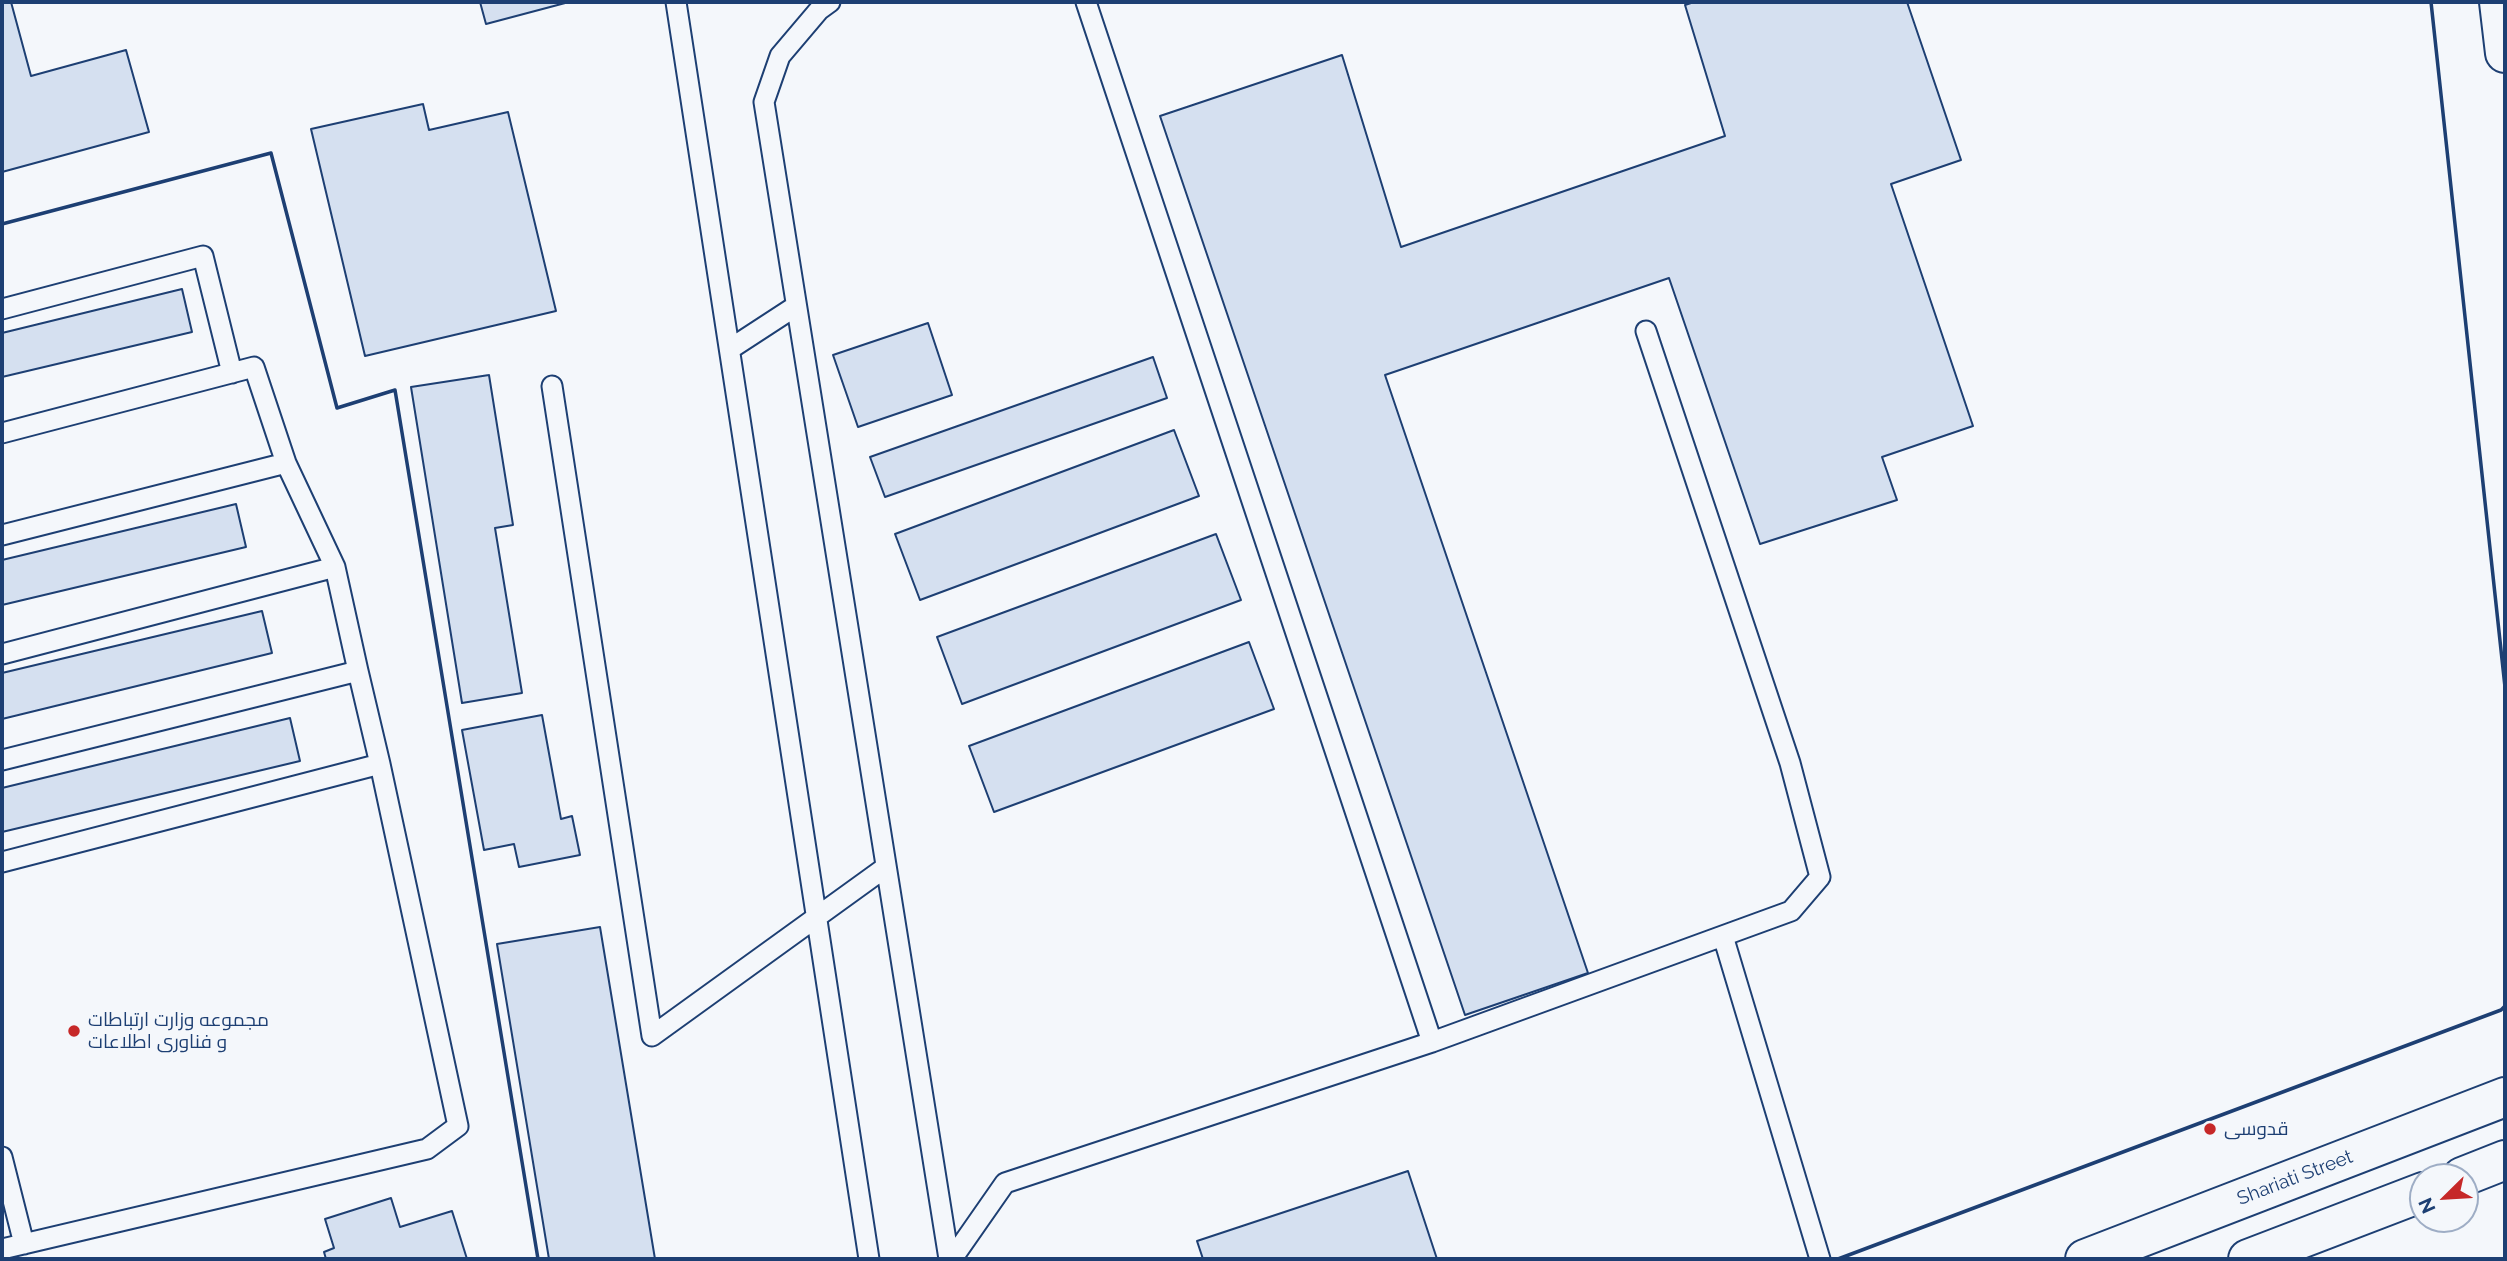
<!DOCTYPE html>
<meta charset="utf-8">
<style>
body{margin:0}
#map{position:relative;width:2507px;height:1261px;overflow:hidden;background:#f4f7fb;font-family:Raleway,sans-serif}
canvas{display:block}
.frame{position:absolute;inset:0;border:4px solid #1d3f73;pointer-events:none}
.north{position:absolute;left:2409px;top:1163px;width:70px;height:70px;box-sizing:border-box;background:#f4f7fb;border:2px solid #9eadc5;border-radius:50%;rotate:246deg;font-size:19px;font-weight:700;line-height:28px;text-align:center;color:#1d3f73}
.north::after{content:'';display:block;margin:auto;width:24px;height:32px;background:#c62828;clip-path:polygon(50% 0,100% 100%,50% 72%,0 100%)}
</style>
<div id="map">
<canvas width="2507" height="1261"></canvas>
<div class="frame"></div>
<div class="north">N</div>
</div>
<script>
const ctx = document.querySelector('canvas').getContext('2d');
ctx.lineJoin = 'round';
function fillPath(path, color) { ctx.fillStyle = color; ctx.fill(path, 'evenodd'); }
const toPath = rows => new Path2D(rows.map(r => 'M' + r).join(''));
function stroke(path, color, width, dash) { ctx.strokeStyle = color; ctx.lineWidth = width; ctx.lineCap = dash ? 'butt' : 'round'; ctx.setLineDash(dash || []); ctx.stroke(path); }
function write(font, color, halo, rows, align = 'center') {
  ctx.font = font + ' Raleway,Cairo,sans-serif'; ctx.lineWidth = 5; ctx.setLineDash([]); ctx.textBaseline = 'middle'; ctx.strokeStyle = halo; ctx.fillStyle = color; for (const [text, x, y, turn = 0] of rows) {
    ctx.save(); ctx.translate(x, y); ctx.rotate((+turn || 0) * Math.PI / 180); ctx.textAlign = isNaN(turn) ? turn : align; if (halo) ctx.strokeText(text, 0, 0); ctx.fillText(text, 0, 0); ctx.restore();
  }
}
const building = toPath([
 [2,2,11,2,31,76,126,50,149,132,2,172,2,2],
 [480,2,569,2,486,24,480,2],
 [1694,2,1907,2,1961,160,1891,184,1973,426,1882,457,1897,500,1760,544,1669,278,1385,375,1588,973,1465,1015,1160,116,1342,55,1401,247,1725,136,1685,5,1694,2],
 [423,104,429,130,508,112,556,311,365,356,311,129,423,104],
 [182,289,192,332,2,377,2,333,182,289],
 [928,323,952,395,858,427,833,355,928,323],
 [1153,357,1167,398,885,497,870,457,1153,357],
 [489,375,513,525,495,528,522,693,462,703,411,387,489,375],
 [1174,430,1199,496,920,600,895,534,1174,430],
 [236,504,246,547,2,605,2,560,236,504],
 [1216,534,1241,600,962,704,937,637,1216,534],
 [262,611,272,653,2,719,2,673,262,611],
 [1249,642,1274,709,994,812,969,746,1249,642],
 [542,715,561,819,572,816,580,855,519,867,514,844,484,850,462,730,542,715],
 [290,718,300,761,2,832,2,788,290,718],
 [600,927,655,1259,549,1259,497,944,600,927],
 [1408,1171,1437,1259,1203,1259,1197,1241,1408,1171],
 [391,1198,400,1227,452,1211,467,1259,326,1259,324,1252,334,1248,325,1219,391,1198]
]);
const service = toPath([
 [676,2,869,1259],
 [830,2,819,10,780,56,764,102,949,1259],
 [2,309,203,256,232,373],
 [730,349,796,306],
 [552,386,652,1036,886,867],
 [2,433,254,367,286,463],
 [2,535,286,463,335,567],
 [2,654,335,567,358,671],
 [2,760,358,671,380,764,2,862],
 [1723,936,1820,1259],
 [1432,1042,1791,911,1820,877,1790,763,1646,331],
 [2,1157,24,1244],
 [2,1249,427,1149,458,1126,380,764],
 [952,1259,1005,1183,1432,1042,1086,2]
]);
const primary = toPath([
 [2499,2,2505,53],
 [2462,1177,2505,1160],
 [2085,1259,2505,1097],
 [2248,1259,2423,1192]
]);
const wall = toPath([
 [2431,2,2505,687],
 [2,224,271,153,337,408,395,390,538,1259],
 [1838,1259,2501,1010,2505,1006]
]);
const markers = [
 [74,1031,7,"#c62828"],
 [2210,1129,7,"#c62828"]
];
const poiNames = [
 ["مجموعه وزارت ارتباطات",88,1020],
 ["و فناوری اطلاعات",88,1042],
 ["قدوسی",2224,1129]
];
const streetNames = [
 ["Shariati Street",2295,1178,-21]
];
fillPath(building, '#d5e0f0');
stroke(building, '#1d3f73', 2);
stroke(service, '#1d3f73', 23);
stroke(primary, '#1d3f73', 42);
stroke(service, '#f4f7fb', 19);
stroke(primary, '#f4f7fb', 38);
stroke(wall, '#1d3f73', 3.5);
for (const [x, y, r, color] of markers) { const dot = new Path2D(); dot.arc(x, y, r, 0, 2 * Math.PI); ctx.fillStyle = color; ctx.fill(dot); stroke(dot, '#f4f7fb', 2.5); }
write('19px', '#1d3f73', '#f4f7fb', poiNames, 'left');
write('19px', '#1d3f73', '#f4f7fb', streetNames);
</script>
